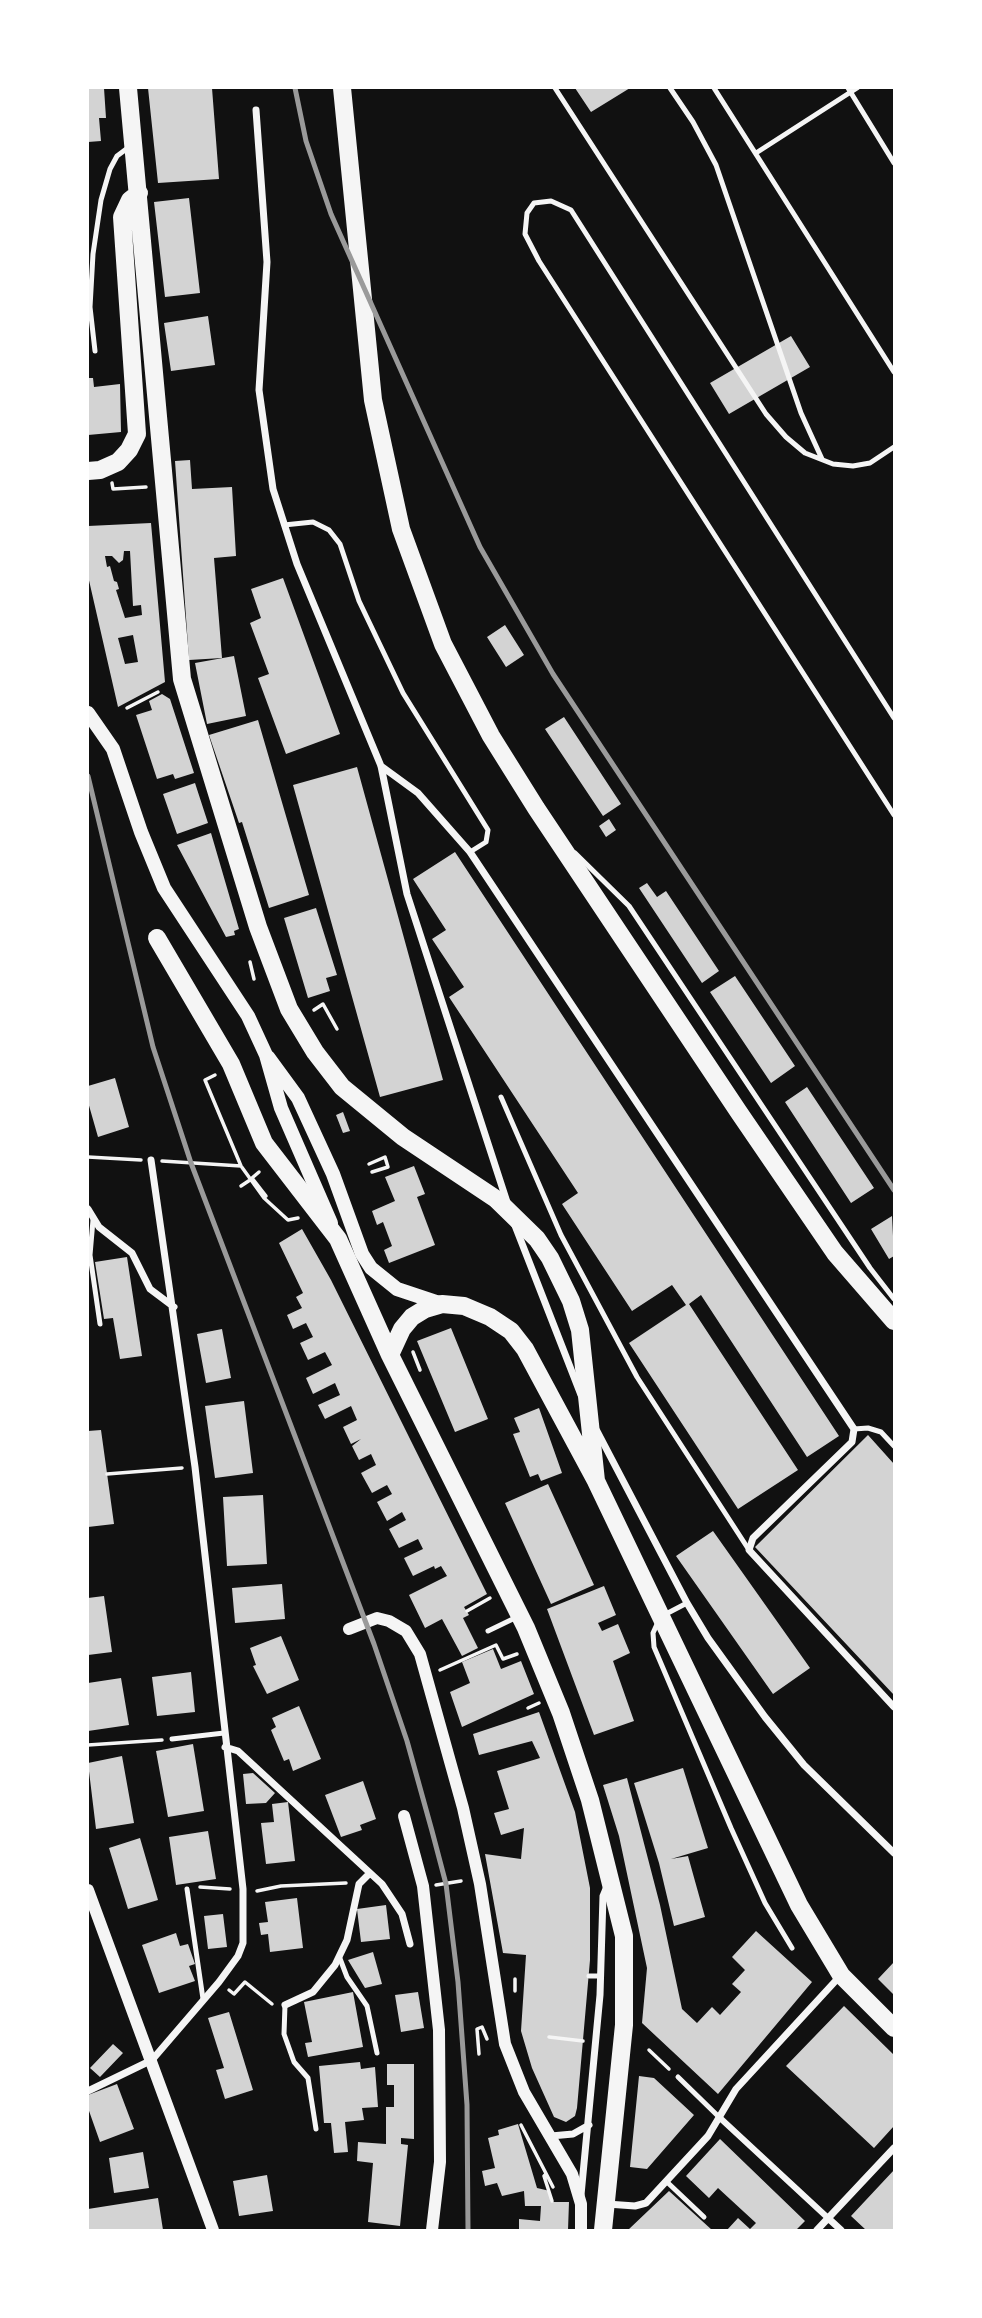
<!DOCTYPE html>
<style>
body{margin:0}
#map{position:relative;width:982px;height:2318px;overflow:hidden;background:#111;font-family:Montserrat,sans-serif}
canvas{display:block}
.frame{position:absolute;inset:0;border:89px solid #fff;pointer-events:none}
</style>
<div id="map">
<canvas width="982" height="2318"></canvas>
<div class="frame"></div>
</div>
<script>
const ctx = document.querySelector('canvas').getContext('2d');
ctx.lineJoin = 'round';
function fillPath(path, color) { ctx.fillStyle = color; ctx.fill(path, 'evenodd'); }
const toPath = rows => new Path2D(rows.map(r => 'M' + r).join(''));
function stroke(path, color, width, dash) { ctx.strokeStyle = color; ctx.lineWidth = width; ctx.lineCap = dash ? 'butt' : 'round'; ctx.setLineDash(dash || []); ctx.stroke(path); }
const building = toPath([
 [104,88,106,118,99,118,101,141,88,142,88,89],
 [148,88,212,88,219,179,158,183],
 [575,88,630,88,591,112],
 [189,198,200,293,165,297,154,202],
 [208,316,215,365,171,371,164,323],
 [791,336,810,367,729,414,710,383],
 [88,378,93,378,94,387,120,384,121,432,88,435],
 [190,460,192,489,232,487,236,556,214,558,222,658,189,660,175,461],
 [151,523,165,682,118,707,88,576,88,526],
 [124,551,130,551,133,606,141,605,142,615,125,618,116,590,119,589,117,582,114,581,110,566,107,567,105,556,112,556,119,563,123,560],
 [133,635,138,662,125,664,118,638],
 [283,578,340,734,286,754,258,678,269,674,250,623,261,618,251,589],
 [505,625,524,655,506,667,487,637],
 [234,656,246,716,207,724,195,663],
 [162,694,170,699,194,773,175,779,173,774,157,779,136,715,152,710,149,701],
 [564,717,621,804,603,816,545,729],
 [258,720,309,895,269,908,242,822,239,823,209,735],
 [357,767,443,1080,380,1097,293,785],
 [195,783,208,823,177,834,163,794],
 [609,819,616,830,606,837,599,826],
 [211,833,239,929,234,931,235,935,226,937,177,845],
 [455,852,839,1436,807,1457,701,1295,689,1304,798,1470,738,1509,629,1343,686,1305,672,1285,632,1311,562,1204,578,1193,449,997,464,987,432,939,446,930,413,879],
 [647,883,657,897,666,891,719,971,702,983,639,888],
 [316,908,337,975,326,978,330,991,308,998,284,918],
 [735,976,795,1066,771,1083,710,992],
 [115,1078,129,1127,98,1137,88,1102,88,1086],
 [807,1087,874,1188,851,1203,785,1102],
 [343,1112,350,1131,343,1133,336,1115],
 [414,1166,425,1194,417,1197,435,1245,389,1263,384,1250,392,1246,383,1222,377,1225,372,1211,395,1201,385,1177],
 [892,1216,894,1256,889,1259,871,1229],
 [302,1229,331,1280,487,1594,464,1607,469,1615,463,1618,478,1648,462,1656,442,1619,425,1628,409,1595,447,1576,441,1566,435,1569,434,1566,413,1576,404,1558,423,1549,418,1539,399,1548,389,1529,406,1520,402,1512,387,1521,377,1502,392,1494,387,1485,372,1493,361,1473,376,1465,371,1454,359,1460,352,1446,361,1439,351,1444,343,1427,357,1420,351,1406,325,1419,318,1405,340,1395,335,1383,313,1394,306,1378,332,1365,325,1352,308,1360,300,1343,313,1337,306,1323,293,1329,287,1315,302,1308,296,1297,303,1293,279,1243],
 [127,1257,142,1356,120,1359,113,1318,104,1319,95,1262],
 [451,1328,488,1419,455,1432,417,1341],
 [222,1329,231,1378,206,1383,197,1334],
 [244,1401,253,1473,215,1478,205,1406],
 [539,1408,562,1473,541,1481,538,1474,530,1477,513,1434,520,1432,514,1418],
 [101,1430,114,1524,88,1527,88,1431],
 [868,1435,894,1464,894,1695,755,1547],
 [548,1484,594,1585,551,1604,505,1503],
 [263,1495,267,1564,227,1566,223,1497],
 [713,1531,810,1668,773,1694,676,1556],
 [282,1584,285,1619,235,1623,232,1588],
 [604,1586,616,1615,598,1623,602,1631,618,1624,630,1653,613,1661,634,1721,594,1735,547,1609],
 [104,1596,112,1652,88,1655,88,1598],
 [281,1636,299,1680,267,1694,253,1666,256,1665,250,1648],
 [493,1649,501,1669,521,1661,534,1694,462,1727,450,1692,470,1683,462,1662],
 [191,1672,195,1712,157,1716,152,1677],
 [121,1678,129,1725,88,1731,88,1683],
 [299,1706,321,1759,293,1771,289,1759,284,1761,271,1730,276,1727,272,1718],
 [539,1712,575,1812,590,1888,590,1960,577,2108,575,2116,566,2122,554,2117,532,2068,521,2031,526,1955,503,1953,485,1854,521,1859,524,1828,501,1835,494,1813,509,1809,497,1771,540,1758,532,1741,479,1755,473,1734],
 [193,1744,204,1811,168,1817,156,1751],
 [122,1756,134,1823,96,1829,88,1763],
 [683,1768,708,1848,671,1859,688,1856,705,1917,674,1926,659,1863,634,1783],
 [253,1773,275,1793,266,1803,246,1804,243,1774],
 [627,1778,660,1905,682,2009,697,2023,712,2007,720,2015,741,1992,732,1984,745,1970,732,1957,756,1931,812,1982,718,2094,642,2023,647,1968,619,1836,603,1785],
 [363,1781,376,1819,360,1825,362,1830,341,1837,325,1795],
 [288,1802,295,1861,266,1864,261,1823,274,1822,272,1804],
 [208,1831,216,1879,176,1885,169,1837],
 [140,1838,158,1900,128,1909,109,1848],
 [297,1898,303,1948,270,1952,268,1934,261,1935,259,1923,268,1922,265,1902],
 [386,1905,390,1939,361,1942,357,1909],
 [223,1914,227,1947,208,1949,204,1916],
 [176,1933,180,1946,188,1944,195,1964,189,1966,195,1981,159,1993,142,1945],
 [373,1952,382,1984,365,1988,348,1960],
 [894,1962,894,1995,878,1979],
 [353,1992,363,2047,308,2057,305,2043,312,2042,304,2002],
 [418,1992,424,2028,401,2032,395,1995],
 [844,2006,894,2055,894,2126,874,2148,786,2066],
 [229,2012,253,2090,225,2099,216,2070,224,2068,208,2018],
 [113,2044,123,2053,100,2077,90,2068],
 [360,2062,361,2069,375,2067,378,2107,362,2108,364,2120,345,2122,348,2152,334,2153,331,2123,324,2123,319,2066],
 [387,2064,414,2064,414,2139,401,2138,401,2144,408,2145,400,2226,368,2222,373,2163,357,2161,358,2142,386,2144,386,2107,394,2107,394,2085,387,2085],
 [639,2076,654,2078,694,2115,647,2169,630,2167],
 [117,2084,134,2129,100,2142,88,2108,88,2095],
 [518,2124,537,2188,550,2191,551,2202,569,2202,568,2230,519,2230,519,2219,540,2221,541,2206,525,2206,524,2191,502,2196,497,2183,485,2186,482,2171,495,2168,488,2138,499,2135,498,2130],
 [720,2139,805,2221,796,2230,727,2230,738,2218,750,2229,756,2223,718,2188,709,2198,686,2176],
 [143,2152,149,2188,114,2193,109,2158],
 [894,2170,894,2230,866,2230,851,2216],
 [267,2175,273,2211,239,2216,233,2181],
 [669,2191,712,2230,628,2230],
 [158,2198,163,2230,88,2230,88,2209]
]);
const path = toPath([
 [112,483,113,489,146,487],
 [127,708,158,692],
 [250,962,254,979],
 [314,1010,323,1004,337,1029],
 [215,1075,205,1080,241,1166,264,1198,288,1220,298,1218],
 [88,1157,141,1160],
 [162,1161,241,1166],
 [369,1164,385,1157,388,1167,372,1172],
 [259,1172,252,1178,266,1196],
 [241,1186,250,1180],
 [413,1352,420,1370],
 [107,1474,182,1468],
 [467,1611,490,1598],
 [440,1670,496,1645,503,1659,517,1654],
 [528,1708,539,1703],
 [88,1745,162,1740],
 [436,1885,461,1881],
 [200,1887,230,1889],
 [257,1891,281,1886,346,1883],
 [515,1979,515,1991],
 [229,1990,234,1994,245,1982,272,2004],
 [549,2037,583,2041],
 [649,2050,669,2069],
 [479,2054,477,2029,482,2027,487,2039],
 [521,2125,553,2187],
 [546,2174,544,2176,552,2201]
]);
const service = toPath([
 [555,88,766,414,786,437,805,453,833,464,853,466,870,463,894,447],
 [670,88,693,122,716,165,801,413,822,459],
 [714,88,894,372],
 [848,88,894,163],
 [756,153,857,88],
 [95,351,90,307,93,254,101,200,110,169,117,156,129,147],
 [284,525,313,522,329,530,340,544,359,601,403,693,488,830,486,842,470,852],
 [894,718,571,210,551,201,534,203,527,213,525,234,539,261,894,815],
 [575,853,629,906,870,1268,894,1299],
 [501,1097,561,1235,637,1377,749,1550],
 [93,1220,90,1255,100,1324],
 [854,1429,868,1428,881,1432,894,1446],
 [664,1615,687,1603],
 [658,1622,653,1633,654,1647,731,1828,765,1903,792,1948],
 [488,1631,517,1617],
 [172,1739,224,1733],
 [187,1889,203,1999],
 [339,1956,347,1977,367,2006,377,2053],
 [589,1976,601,1976],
 [285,2005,284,2034,294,2062,308,2078,316,2129],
 [678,2077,719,2117],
 [667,2182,704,2217]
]);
const pedestrian = toPath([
 [719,2117,828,2218]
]);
const minor = toPath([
 [256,110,267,262,259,390,273,489,297,564,381,766,407,894,507,1202],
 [381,766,418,793,470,852,854,1429,852,1442,753,1538,749,1550,894,1707],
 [88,1209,99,1227,132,1253,150,1289,174,1307],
 [514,1223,581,1395],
 [597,1431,687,1603,708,1638,765,1717,804,1765,894,1853],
 [225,1747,238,1751,382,1884,402,1914,410,1944],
 [285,2005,313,1992,335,1965,347,1940,359,1884,370,1873],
 [88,2091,152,2060,219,1982,238,1956,243,1943,243,1889,195,1467,151,1160],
 [551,2136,573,2134,589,2125],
 [581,2195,600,1995,603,1896,608,1884],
 [607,2204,635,2206,646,2203,708,2136,736,2089,841,1975],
 [828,2218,841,2230],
 [817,2230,894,2148]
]);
const tertiary = toPath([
 [349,1629,377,1618,389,1621,406,1631,420,1654,463,1808,480,1884,505,2044,524,2092,572,2174,581,2204,581,2230],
 [404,1816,423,1886,439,2030,440,2162,432,2230],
 [88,1890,213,2230]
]);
const secondary = toPath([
 [88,713,113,749,141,832,164,888,248,1016,266,1055,281,1108,331,1223],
 [268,1057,298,1098,333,1174,362,1254,371,1268,397,1289,442,1304]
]);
const primary = toPath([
 [128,88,182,679,258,927,289,1009,315,1052,342,1087,403,1137,496,1199,537,1239,550,1258,571,1301,580,1330,596,1481],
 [342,88,373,400,401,529,443,644,491,736,536,808,738,1111,835,1253,894,1321],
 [88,471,100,470,118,462,129,450,137,434,122,217,130,200,139,193],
 [157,938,231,1064,264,1143,338,1239,390,1355,526,1628,561,1713,590,1800,624,1936,624,2025,603,2230],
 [390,1355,402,1329,412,1317,425,1309,442,1304,464,1306,490,1317,511,1331,525,1349,596,1481,799,1905,841,1975,894,2028]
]);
const rail = toPath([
 [295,88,306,141,331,214,480,547,553,674,894,1190],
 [88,776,153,1047,191,1163,374,1644,407,1741,432,1831,446,1884,458,1982,467,2105,468,2230]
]);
fillPath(building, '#d3d3d3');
stroke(path, '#f5f5f5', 3.5);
stroke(service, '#f5f5f5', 5);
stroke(pedestrian, '#f5f5f5', 6);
stroke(minor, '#f5f5f5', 7);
stroke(tertiary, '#f5f5f5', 12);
stroke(secondary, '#f5f5f5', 14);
stroke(primary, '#f5f5f5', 18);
stroke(rail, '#9a9a9a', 5);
</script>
